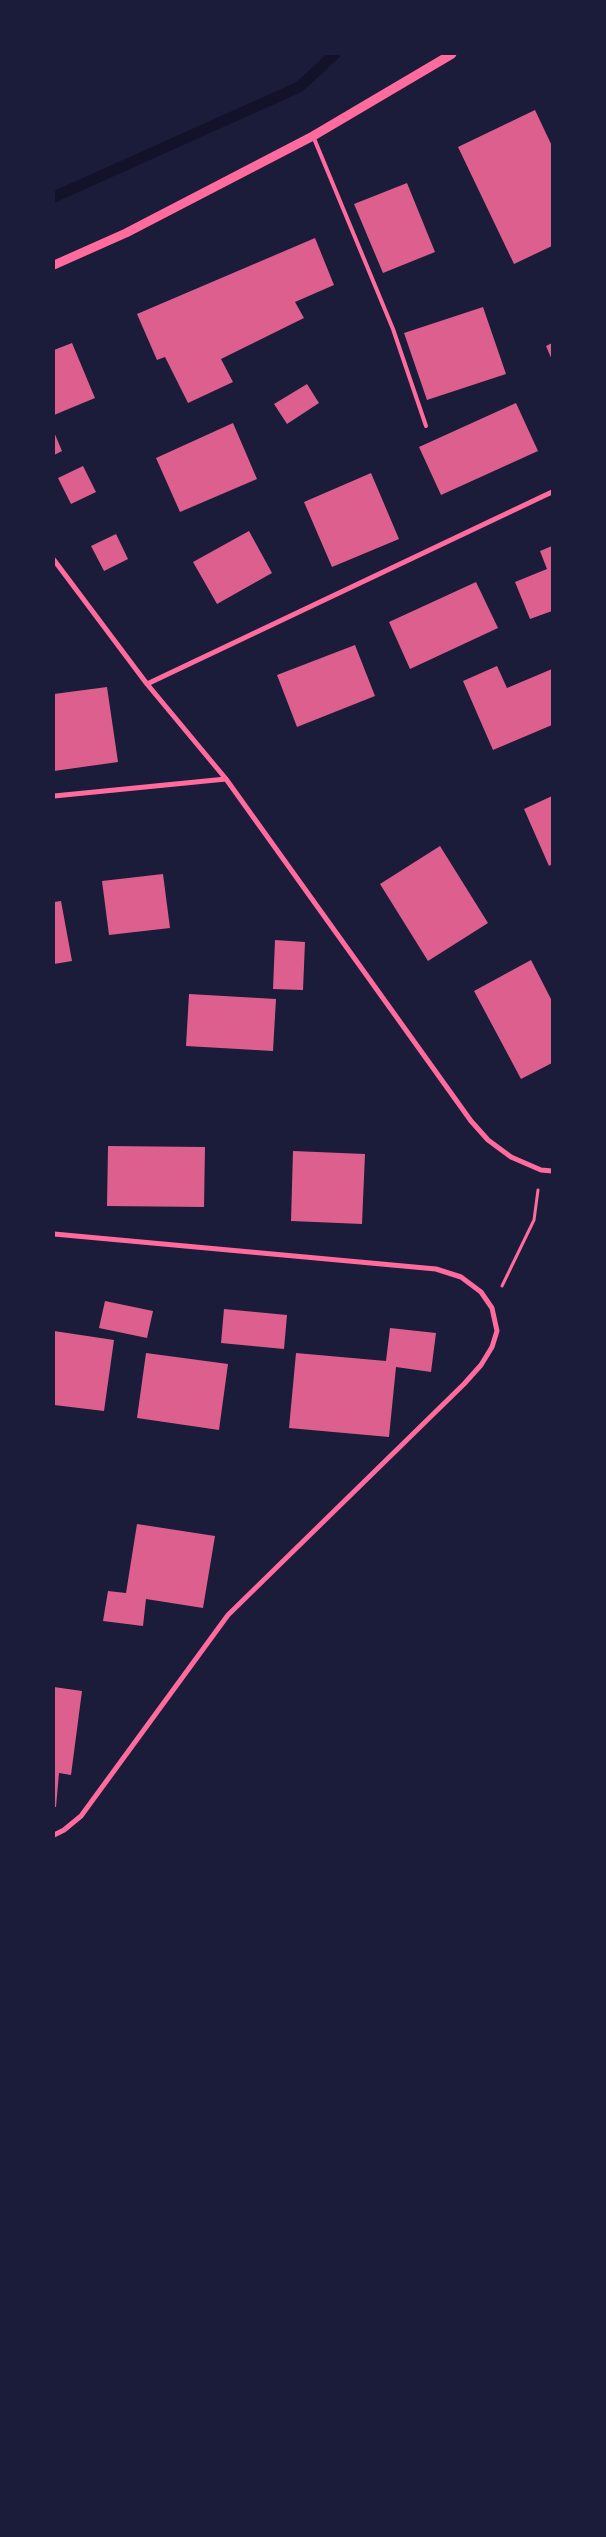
<!DOCTYPE html>
<style>
body{margin:0}
#map{position:relative;width:606px;height:2537px;overflow:hidden;background:#1b1b3a;font-family:"Golos Text",sans-serif}
canvas{display:block}
.frame{position:absolute;inset:0;border:55px solid #1b1b3a;pointer-events:none}
</style>
<div id="map">
<canvas width="606" height="2537"></canvas>
<div class="frame"></div>
</div>
<script>
const ctx = document.querySelector('canvas').getContext('2d');
ctx.lineJoin = 'round';
const toPath = rows => new Path2D(rows.map(r => 'M' + r).join(''));
function stroke(path, color, width, dash) { ctx.strokeStyle = color; ctx.lineWidth = width; ctx.lineCap = dash ? 'butt' : 'round'; ctx.setLineDash(dash || []); ctx.stroke(path); }
function fillPath(path, color) { ctx.fillStyle = color; ctx.fill(path, 'evenodd'); }
const stream = toPath([
 [54,197,299,87,335,54]
]);
const building = toPath([
 [535,110,552,146,552,246,514,264,458,147],
 [407,183,435,252,383,273,354,204],
 [315,238,334,285,295,302,304,318,221,359,233,382,188,403,165,357,157,360,137,314],
 [483,307,506,374,427,400,404,333],
 [72,343,95,398,54,415,54,350],
 [552,343,552,360,546,346],
 [307,384,319,403,287,424,274,404],
 [516,403,538,451,441,495,419,447],
 [233,423,257,479,180,512,156,458],
 [54,432,62,451,54,455],
 [83,466,96,492,71,504,58,478],
 [371,473,399,539,332,567,304,502],
 [249,531,272,573,217,604,193,562],
 [116,534,128,559,104,571,91,546],
 [552,546,552,611,530,619,515,582,547,569,540,551],
 [476,582,498,628,410,669,389,622],
 [355,645,375,696,297,727,277,675],
 [497,666,507,688,552,669,552,725,493,750,463,681],
 [107,687,118,762,54,771,54,694],
 [552,796,552,864,549,866,524,809],
 [440,846,488,923,428,961,380,884],
 [163,874,170,928,109,935,102,881],
 [61,901,72,961,54,964,54,902],
 [275,940,305,942,303,990,273,989],
 [531,960,552,1001,552,1063,521,1079,474,991],
 [189,994,276,999,273,1051,186,1046],
 [108,1146,205,1147,204,1207,107,1206],
 [293,1151,365,1154,362,1224,291,1221],
 [105,1301,153,1311,147,1338,99,1328],
 [224,1309,287,1315,284,1349,221,1343],
 [390,1328,436,1333,431,1372,396,1367,389,1437,289,1428,296,1353,386,1361],
 [54,1331,114,1340,104,1411,54,1405],
 [146,1353,228,1364,219,1430,137,1418],
 [137,1524,215,1536,203,1608,146,1599,143,1626,103,1621,108,1591,126,1593],
 [54,1687,82,1691,71,1775,59,1773,56,1807,54,1807]
]);
const path = toPath([
 [502,1286,534,1220,538,1190]
]);
const service = toPath([
 [313,136,393,329,426,426]
]);
const minor = toPath([
 [54,560,147,684,226,779,471,1121,488,1140,511,1157,541,1170,552,1171],
 [147,684,552,492],
 [54,796,226,779],
 [54,1234,436,1269,461,1277,481,1292,492,1308,497,1331,492,1347,481,1365,464,1384,228,1615,81,1816,64,1830,54,1835]
]);
const tertiary = toPath([
 [54,265,126,233,313,136,452,54]
]);
stroke(stream, '#12122b', 11);
fillPath(building, '#dd5f8e');
stroke(path, '#ff6b9d', 3);
stroke(service, '#ff6b9d', 4);
stroke(minor, '#ff6b9d', 5);
stroke(tertiary, '#ff6b9d', 9);
</script>
